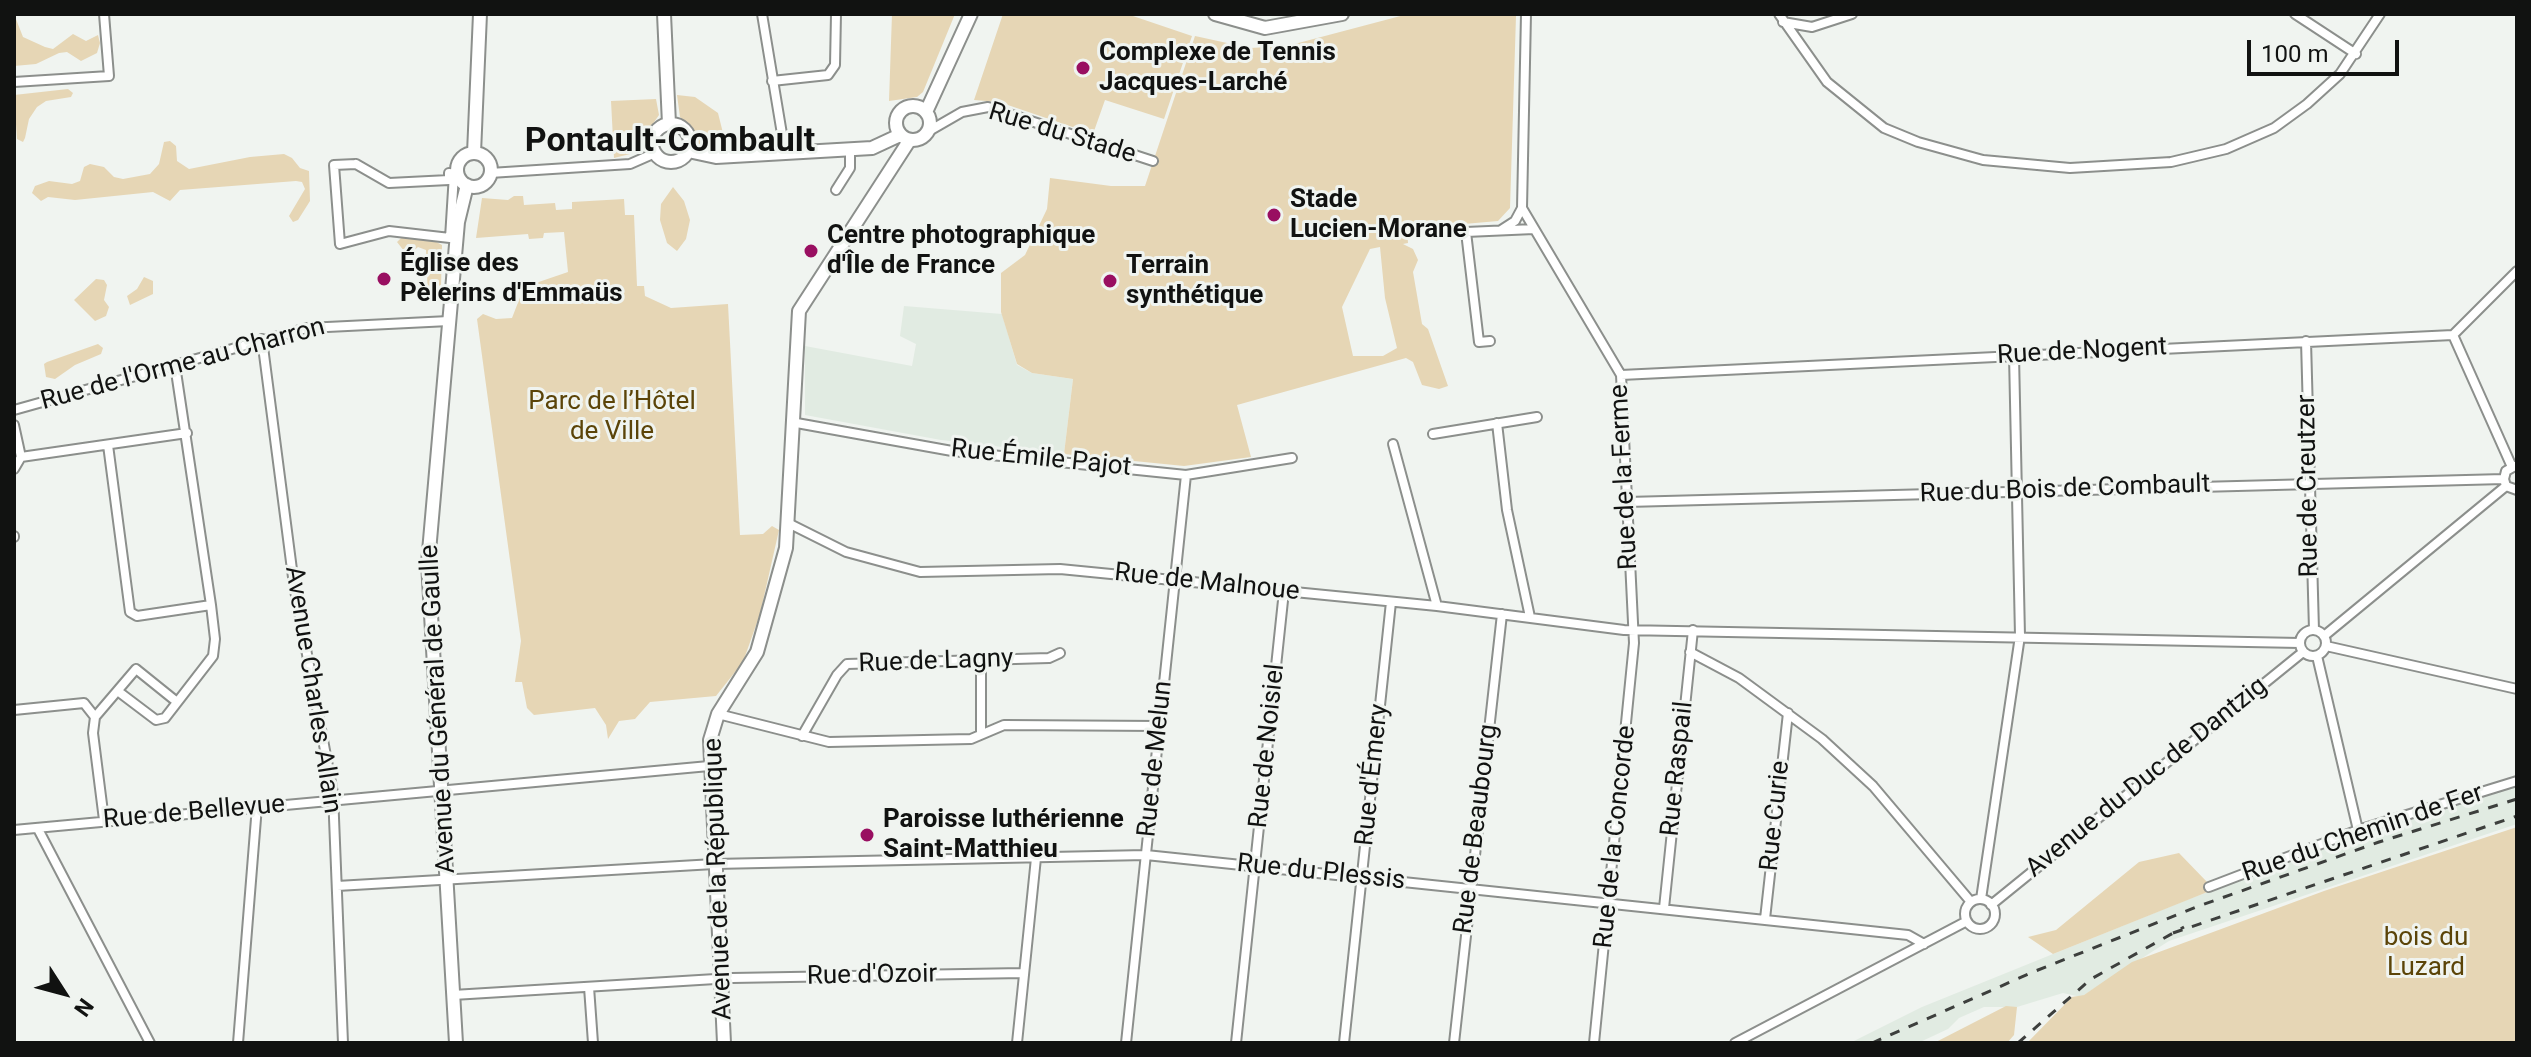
<!DOCTYPE html>
<meta charset="utf-8">
<style>
body{margin:0}
#map{position:relative;width:2531px;height:1057px;overflow:hidden;background:#f0f4f0;font-family:Roboto,sans-serif}
canvas{display:block}
.frame{position:absolute;inset:0;border:16px solid #111211;pointer-events:none}
.north{position:absolute;left:24px;top:953px;width:80px;height:80px;-webkit-text-stroke:6px #f0f4f0;paint-order:stroke;rotate:126deg;font-size:22px;font-weight:700;line-height:32px;text-align:center;color:#111211}
.north::after{content:'';display:block;margin:auto;width:28px;height:36px;background:#111211;clip-path:polygon(50% 0,100% 100%,50% 72%,0 100%)}
.scale{position:absolute;left:2247px;top:40px;width:152px;height:36px;box-sizing:border-box;border:4px solid #111211;border-top:0;padding-left:10px;font-size:24px;line-height:28px;white-space:nowrap;color:#111211;-webkit-text-stroke:6px #f0f4f0;paint-order:stroke}
</style>
<div id="map">
<canvas width="2531" height="1057"></canvas>
<div class="frame"></div>
<div class="north">N</div>
<div class="scale">100 m</div>
</div>
<script>
const ctx = document.querySelector('canvas').getContext('2d');
ctx.lineJoin = 'round';
function fillPath(path, color) { ctx.fillStyle = color; ctx.fill(path, 'evenodd'); }
const toPath = rows => new Path2D(rows.map(r => 'M' + r).join(''));
function stroke(path, color, width, dash) { ctx.strokeStyle = color; ctx.lineWidth = width; ctx.lineCap = dash ? 'butt' : 'round'; ctx.setLineDash(dash || []); ctx.stroke(path); }
function write(font, color, halo, rows, align = 'center') {
  ctx.font = font + ' Roboto,sans-serif'; ctx.lineWidth = 6; ctx.setLineDash([]); ctx.textBaseline = 'middle'; ctx.strokeStyle = halo; ctx.fillStyle = color; for (const [text, x, y, turn = 0] of rows) {
    ctx.save(); ctx.translate(x, y); ctx.rotate((+turn || 0) * Math.PI / 180); ctx.textAlign = isNaN(turn) ? turn : align; if (halo) ctx.strokeText(text, 0, 0); ctx.fillText(text, 0, 0); ctx.restore();
  }
}
const built = toPath([
 [904,306,1002,314,1017,365,1032,373,1073,379,1064,454,941,440,805,415,805,346,912,366,916,344,900,336],
 [2517,786,2517,824,2169,941,2081,997,2063,993,2017,1007,1984,1007,1959,1018,1948,1029,1918,1043,1850,1043,1922,1007,2189,899,2354,838]
]);
const green = toPath([
 [14,14,23,37,45,47,53,49,73,34,86,41,98,35,100,43,97,53,81,61,67,52,59,53,36,64,14,66],
 [892,14,955,14,923,92,917,97,889,101],
 [1003,14,1127,14,1192,36,1164,119,1105,100,1093,134,999,102,974,100],
 [1408,14,1516,16,1510,208,1498,221,1407,229,1408,243,1403,244,1413,249,1418,260,1413,272,1422,324,1428,329,1448,386,1439,389,1422,385,1413,362,1406,358,1237,405,1251,457,1184,466,1064,454,1073,379,1032,373,1017,364,1001,312,1001,273,1025,255,1047,209,1050,178,1111,186,1145,186,1195,36,1250,48,1287,46],
 [1380,247,1385,298,1397,348,1383,356,1353,356,1342,307,1370,249],
 [68,89,73,93,71,97,46,101,37,107,29,119,25,138,23,142,17,139,14,95],
 [677,95,695,97,718,113,726,145,698,144,693,129,680,117],
 [656,99,659,115,646,134,642,151,614,158,611,101],
 [170,141,176,146,177,161,189,169,250,157,284,154,292,158,300,168,309,171,310,201,298,220,293,222,289,216,305,189,302,182,296,181,180,190,170,201,153,192,75,200,48,197,41,201,32,193,35,186,49,181,72,184,80,181,84,167,90,164,104,167,114,177,123,179,150,174,159,164,164,142],
 [673,187,684,201,690,220,686,239,677,251,667,243,660,220,661,204],
 [514,196,523,196,524,205,555,203,556,210,572,209,572,202,624,199,625,215,634,215,637,286,644,286,645,296,671,308,728,304,740,535,763,534,772,526,779,530,760,614,743,662,716,696,650,702,635,719,619,721,608,739,606,725,595,708,534,715,527,708,522,682,515,682,521,641,477,319,483,314,496,319,512,318,524,287,568,272,564,232,544,233,543,238,529,239,528,234,476,238,482,198,508,200],
 [423,235,442,245,441,288,437,303,433,304,428,298,426,250,418,247,408,256,397,242,403,236],
 [144,277,153,281,153,294,130,305,127,296,137,289],
 [96,279,104,280,107,285,104,300,109,307,106,316,95,321,74,300],
 [98,344,103,348,101,354,75,365,55,379,46,377,44,364,47,362],
 [2517,827,2517,1043,2027,1043,2072,997,2084,995,2132,962,2324,891],
 [2179,853,2208,883,2210,891,2053,954,2028,937,2056,930,2139,862],
 [2006,1006,2017,1007,2014,1035,2007,1043,1934,1043]
]);
const street = toPath([
 [762,14,785,152],
 [1526,14,1522,208,1621,375,1634,643,1594,1043],
 [1779,14,1827,82,1884,128,1918,142,1983,160,2070,168,2171,162,2226,149,2274,128,2307,104,2340,74,2380,14],
 [2295,14,2356,54],
 [1783,22,1812,27,1852,14],
 [772,81,828,75,835,65,836,14],
 [14,82,109,76,104,14],
 [929,131,962,112,988,107,1153,161],
 [356,164,389,183,449,180,449,173,454,174,450,238,389,231,340,244,334,165,356,164],
 [490,173,630,164,655,153],
 [836,190,850,168,850,149],
 [1501,230,1515,221,1522,208],
 [2453,335,2512,467],
 [262,339,294,585,333,793,343,1043],
 [1490,341,1479,342,1466,232,1534,229],
 [2306,341,2314,630],
 [1621,375,2453,335,2517,271],
 [14,410,307,328,449,321],
 [791,422,952,451,1186,475,1292,458],
 [1497,423,1507,510,1530,617],
 [14,425,21,457,14,469],
 [1433,434,1537,417],
 [1393,444,1437,606],
 [108,445,130,612,137,616,211,605],
 [21,457,187,433],
 [2515,466,2506,471,2504,479,2506,486,2517,490],
 [1627,502,2504,479],
 [788,523,846,552,920,572,1060,569,1437,606,1624,630,2300,643],
 [14,536,14,537],
 '2300 643a13 13 0 1 1 26 0a13 13 0 1 1-26 0Z',
 [2324,636,2506,486],
 [2326,646,2517,689],
 [1690,652,1739,678,1822,739,1873,786,1971,902],
 [2317,656,2358,830],
 [981,659,981,734],
 [119,692,156,720,165,718,213,656,215,639,211,605,175,365],
 [14,710,84,703,95,717,93,733,104,820],
 [718,714,829,742,971,739,1004,725,1160,726],
 [95,717,136,669,177,702],
 [802,736,837,675,847,664,1049,658,1060,653],
 [38,829,150,1043],
 [14,830,709,766],
 [337,886,714,864,1146,855,1908,935,1924,944],
 [2209,887,2358,830,2517,781],
 [1981,899,2020,636,2014,355],
 '1965 914a15 15 0 1 1 30 0a15 15 0 1 1-30 0Z',
 [1991,905,2303,652],
 [1664,908,1693,630],
 [1765,919,1788,713],
 [589,987,593,1043],
 [453,995,732,978,1023,973],
 [238,1043,257,806],
 [1017,1043,1036,858],
 [1126,1043,1186,475],
 [1236,1043,1284,591],
 [1344,1043,1391,602],
 [1454,1043,1502,614],
 [1735,1043,1967,921]
]);
const secondary = toPath([
 [664,14,669,124],
 [1215,14,1265,28,1342,14],
 '896 123a17 17 0 1 1 34 0a17 17 0 1 1-34 0Z',
 [926,112,971,14],
 '652 143a19 19 0 1 1 38 0a19 19 0 1 1-38 0Z',
 [688,151,716,157,872,148,900,135],
 [474,153,480,14],
 '457 170a17 17 0 1 1 34 0a17 17 0 1 1-34 0Z',
 [456,1043,428,563,458,222,467,185],
 [724,1043,710,740,718,714,757,652,786,548,799,311,909,141]
]);
const rail = toPath([
 [2173,933,2517,816],
 [1872,1043,2033,972,2199,906,2379,842,2517,799],
 [2018,1043,2091,979,2184,927]
]);
const markers = [
 [1083,68,8,"#990f61"],
 [1274,215,8,"#990f61"],
 [811,251,8,"#990f61"],
 [384,279,8,"#990f61"],
 [1110,281,8,"#990f61"],
 [867,835,8,"#990f61"]
];
const poiNames = [
 ["Complexe de Tennis",1099,53],
 ["Jacques-Larché",1099,83],
 ["Stade",1290,200],
 ["Lucien-Morane",1290,230],
 ["Centre photographique",827,236],
 ["d'Île de France",827,266],
 ["Église des",400,264],
 ["Pèlerins d'Emmaüs",400,294],
 ["Terrain",1126,266],
 ["synthétique",1126,296],
 ["Paroisse luthérienne",883,820],
 ["Saint-Matthieu",883,850]
];
const streetNames = [
 ["Rue du Stade",1062,134,17],
 ["Rue de Nogent",2082,352,-3],
 ["Rue de l'Orme au Charron",183,365,-15],
 ["Rue Émile Pajot",1041,459,6],
 ["Rue de la Ferme",1625,477,-93],
 ["Rue de Creutzer",2309,486,-91],
 ["Rue du Bois de Combault",2065,490,-2],
 ["Rue de Malnoue",1207,583,6],
 ["Rue de Lagny",936,662,-2],
 ["Avenue Charles Allain",312,690,81],
 ["Avenue du Général de Gaulle",439,709,-93],
 ["Rue de Noisiel",1268,746,-84],
 ["Rue de Melun",1156,759,-84],
 ["Rue Raspail",1678,769,-84],
 ["Rue d'Émery",1373,775,-84],
 ["Avenue du Duc de Dantzig",2147,778,-39],
 ["Rue de Bellevue",194,813,-5],
 ["Rue Curie",1776,816,-84],
 ["Rue de Beaubourg",1477,829,-83],
 ["Rue du Chemin de Fer",2363,834,-19],
 ["Rue de la Concorde",1616,837,-84],
 ["Rue du Plessis",1321,873,6],
 ["Avenue de la République",719,879,-92],
 ["Rue d'Ozoir",872,976,-1]
];
const parkNames = [
 ["Parc de l’Hôtel",612,402],
 ["de Ville",612,432],
 ["bois du",2426,938],
 ["Luzard",2426,968]
];
const districtNames = [
 ["Pontault-Combault",670,142]
];
fillPath(built, '#e1ebe2');
fillPath(green, '#e6d6b5');
stroke(street, '#8c8f8c', 12);
stroke(secondary, '#8c8f8c', 16);
stroke(street, '#fff', 8);
stroke(secondary, '#fff', 12);
stroke(rail, '#3d3f3d', 3, [10, 10]);
for (const [x, y, r, color] of markers) { const dot = new Path2D(); dot.arc(x, y, r, 0, 2 * Math.PI); ctx.fillStyle = color; ctx.fill(dot); stroke(dot, '#f0f4f0', 3); }
write('bold 26px', '#111211', '#f0f4f0', poiNames, 'left');
write('26px', '#111211', '#f0f4f0', streetNames);
write('26px', '#5b4408', '#f0f4f0', parkNames);
write('bold 34px', '#111211', '#f0f4f0', districtNames);
</script>
